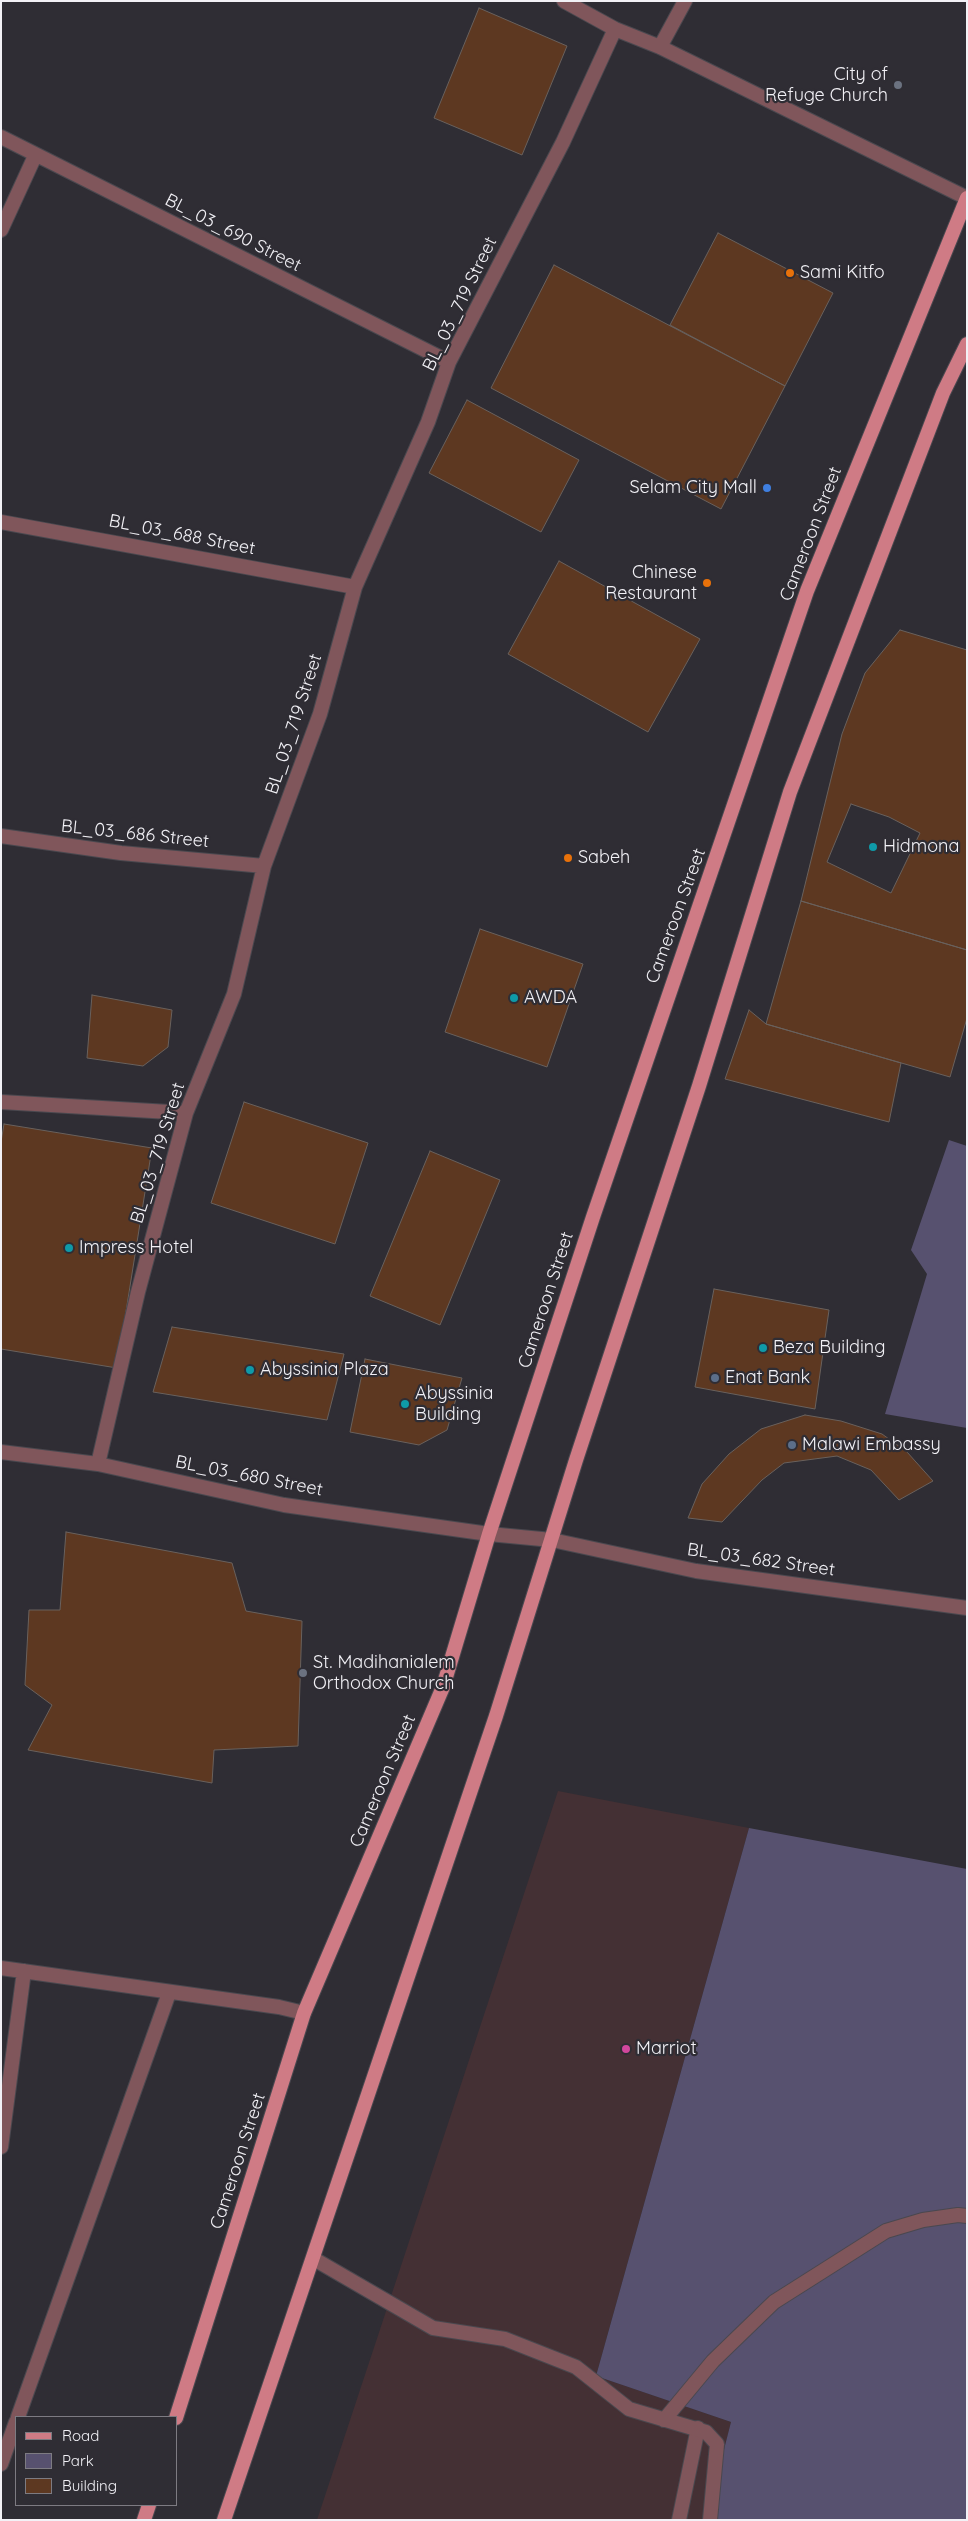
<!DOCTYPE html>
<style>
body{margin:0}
#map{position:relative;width:968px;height:2521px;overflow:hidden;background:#2f2d34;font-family:Quicksand,sans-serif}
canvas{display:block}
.frame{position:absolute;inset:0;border:2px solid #f2f1f6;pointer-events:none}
.legend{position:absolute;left:15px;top:2416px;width:162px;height:90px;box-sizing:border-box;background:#2f2d34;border:1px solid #7d7b82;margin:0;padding:6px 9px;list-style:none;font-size:15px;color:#f2f1f6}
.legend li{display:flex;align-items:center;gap:10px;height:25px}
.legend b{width:25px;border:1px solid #7d7b82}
</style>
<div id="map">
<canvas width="968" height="2521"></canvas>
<div class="frame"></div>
<ul class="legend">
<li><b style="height:6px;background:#cf7b85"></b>Road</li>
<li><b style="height:14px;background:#57516f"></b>Park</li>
<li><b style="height:14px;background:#5d3821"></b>Building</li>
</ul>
</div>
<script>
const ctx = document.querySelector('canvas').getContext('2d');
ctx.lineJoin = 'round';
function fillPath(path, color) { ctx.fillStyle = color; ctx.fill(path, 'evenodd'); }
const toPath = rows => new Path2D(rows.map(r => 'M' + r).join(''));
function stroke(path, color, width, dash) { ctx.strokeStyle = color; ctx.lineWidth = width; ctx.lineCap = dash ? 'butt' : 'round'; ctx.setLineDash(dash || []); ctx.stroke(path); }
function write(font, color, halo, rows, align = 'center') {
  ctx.font = font + ' Quicksand,sans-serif'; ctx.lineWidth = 4.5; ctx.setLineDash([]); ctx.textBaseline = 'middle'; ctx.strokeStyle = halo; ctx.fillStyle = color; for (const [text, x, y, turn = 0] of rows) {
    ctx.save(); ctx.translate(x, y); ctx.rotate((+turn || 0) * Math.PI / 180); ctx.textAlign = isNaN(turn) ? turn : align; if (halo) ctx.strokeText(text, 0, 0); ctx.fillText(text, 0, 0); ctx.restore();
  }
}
const commercial = toPath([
 [558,1791,749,1828,596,2376,731,2422,706,2520,317,2520]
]);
const green = toPath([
 [949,1140,967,1146,967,1428,885,1414,927,1274,911,1250],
 [749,1828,967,1869,967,2520,706,2520,731,2422,596,2376]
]);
const building = toPath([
 [479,8,567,46,522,155,434,118,479,8],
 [718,233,833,293,785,386,670,325,718,233],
 [554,265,785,386,721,509,491,388,554,265],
 [467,400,579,460,541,532,429,473,467,400],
 [559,561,700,639,648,732,508,654,559,561],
 [900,630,967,650,967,950,801,901,842,734,865,673,900,630],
 [851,804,889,817,920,833,891,893,827,862,851,804],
 [801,901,967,950,967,1018,950,1077,766,1024,801,901],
 [480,929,583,964,547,1067,445,1032,480,929],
 [92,995,172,1010,168,1047,143,1066,87,1058,92,995],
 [749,1010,766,1024,901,1063,889,1122,725,1079,749,1010],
 [244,1102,368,1143,335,1244,211,1203,244,1102],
 [4,1124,152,1148,117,1368,1,1349,1,1142,4,1124],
 [430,1151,500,1180,440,1325,370,1296,430,1151],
 [714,1289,829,1310,815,1409,695,1387,714,1289],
 [172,1327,344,1354,327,1420,153,1392,172,1327],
 [365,1359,462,1378,447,1430,419,1445,350,1432,365,1359],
 [805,1415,841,1421,882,1434,907,1452,933,1481,899,1500,871,1470,837,1456,784,1463,762,1480,722,1522,688,1518,702,1484,729,1454,761,1429,805,1415],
 [66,1532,232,1563,246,1611,302,1621,298,1746,214,1750,212,1783,28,1750,52,1705,25,1685,29,1610,60,1610,66,1532]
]);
const service = toPath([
 [1,1968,279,2007,304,2013],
 [1,2147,24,1971],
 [18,2417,169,1993],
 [1,2464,16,2422],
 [679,2520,698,2428]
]);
const minor = toPath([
 [564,1,615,29,660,47,967,198],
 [660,47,685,1],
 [1,137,449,362],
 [1,230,35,156],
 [1,522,355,587],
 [1,836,121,853,264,866],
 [1,1102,186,1113],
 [1,1452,98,1464,284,1505,489,1534,552,1540,696,1571,967,1608],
 [98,1464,138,1292,186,1113,234,994,264,866,320,714,355,587,428,422,449,362,563,142,615,29],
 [314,2259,433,2328,505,2339,576,2367,629,2409,706,2432,717,2444,710,2520],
 [664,2420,713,2361,774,2302,886,2231,923,2220,958,2215,967,2216]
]);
const primary = toPath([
 [176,2418,304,2013,443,1687,489,1534,593,1217,807,591,967,198],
 [144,2520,149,2505],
 [224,2520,496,1716,576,1460,699,1086,790,792,943,393,967,344]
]);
const markers = [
 [898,85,5,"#6b7280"],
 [790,273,5,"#e8710a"],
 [767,488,5,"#3f7fe0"],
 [707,583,5,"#e8710a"],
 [873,847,5,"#0f9aa8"],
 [568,858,5,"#e8710a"],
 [514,998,5,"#0f9aa8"],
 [69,1248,5,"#0f9aa8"],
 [763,1348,5,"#0f9aa8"],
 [250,1370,5,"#0f9aa8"],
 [715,1378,5,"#5c6f8a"],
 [405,1404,5,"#0f9aa8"],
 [792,1445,5,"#5c6f8a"],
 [303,1673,5,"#6b7280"],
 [626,2049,5,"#d1479c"]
];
const poiNames = [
 ["City of",888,75,"right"],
 ["Refuge Church",888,96,"right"],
 ["Sami Kitfo",800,273],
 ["Selam City Mall",757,488,"right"],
 ["Chinese",697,573,"right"],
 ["Restaurant",697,594,"right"],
 ["Hidmona",883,847],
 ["Sabeh",578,858],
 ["AWDA",524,998],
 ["Impress Hotel",79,1248],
 ["Beza Building",773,1348],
 ["Abyssinia Plaza",260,1370],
 ["Enat Bank",725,1378],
 ["Abyssinia",415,1394],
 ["Building",415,1415],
 ["Malawi Embassy",802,1445],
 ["St. Madihanialem",313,1663],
 ["Orthodox Church",313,1684],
 ["Marriot",636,2049]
];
const streetNames = [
 ["BL_03_690 Street",233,233,27],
 ["BL_03_719 Street",460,304,-64],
 ["Cameroon Street",811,534,-69],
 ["BL_03_688 Street",182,535,11],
 ["BL_03_719 Street",294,724,-72],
 ["BL_03_686 Street",135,834,6],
 ["Cameroon Street",676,916,-70],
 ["BL_03_719 Street",158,1153,-73],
 ["Cameroon Street",546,1300,-72],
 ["BL_03_680 Street",249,1476,11],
 ["BL_03_682 Street",761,1560,8],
 ["Cameroon Street",383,1781,-67],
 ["Cameroon Street",238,2161,-72]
];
fillPath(commercial, '#443034');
fillPath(green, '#57516f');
fillPath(building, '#5d3821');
stroke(building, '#69615d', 1);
stroke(service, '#4a484f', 16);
stroke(minor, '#4a484f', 16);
stroke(primary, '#4a484f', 16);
stroke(service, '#80565b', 14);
stroke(minor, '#80565b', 14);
stroke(primary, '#cf7b85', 14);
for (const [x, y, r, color] of markers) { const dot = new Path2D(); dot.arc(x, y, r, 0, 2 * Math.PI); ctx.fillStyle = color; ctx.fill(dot); stroke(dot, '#2f2d34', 2); }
write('18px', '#f2f1f6', '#2f2d34', poiNames, 'left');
write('18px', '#f2f1f6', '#2f2d34', streetNames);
</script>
